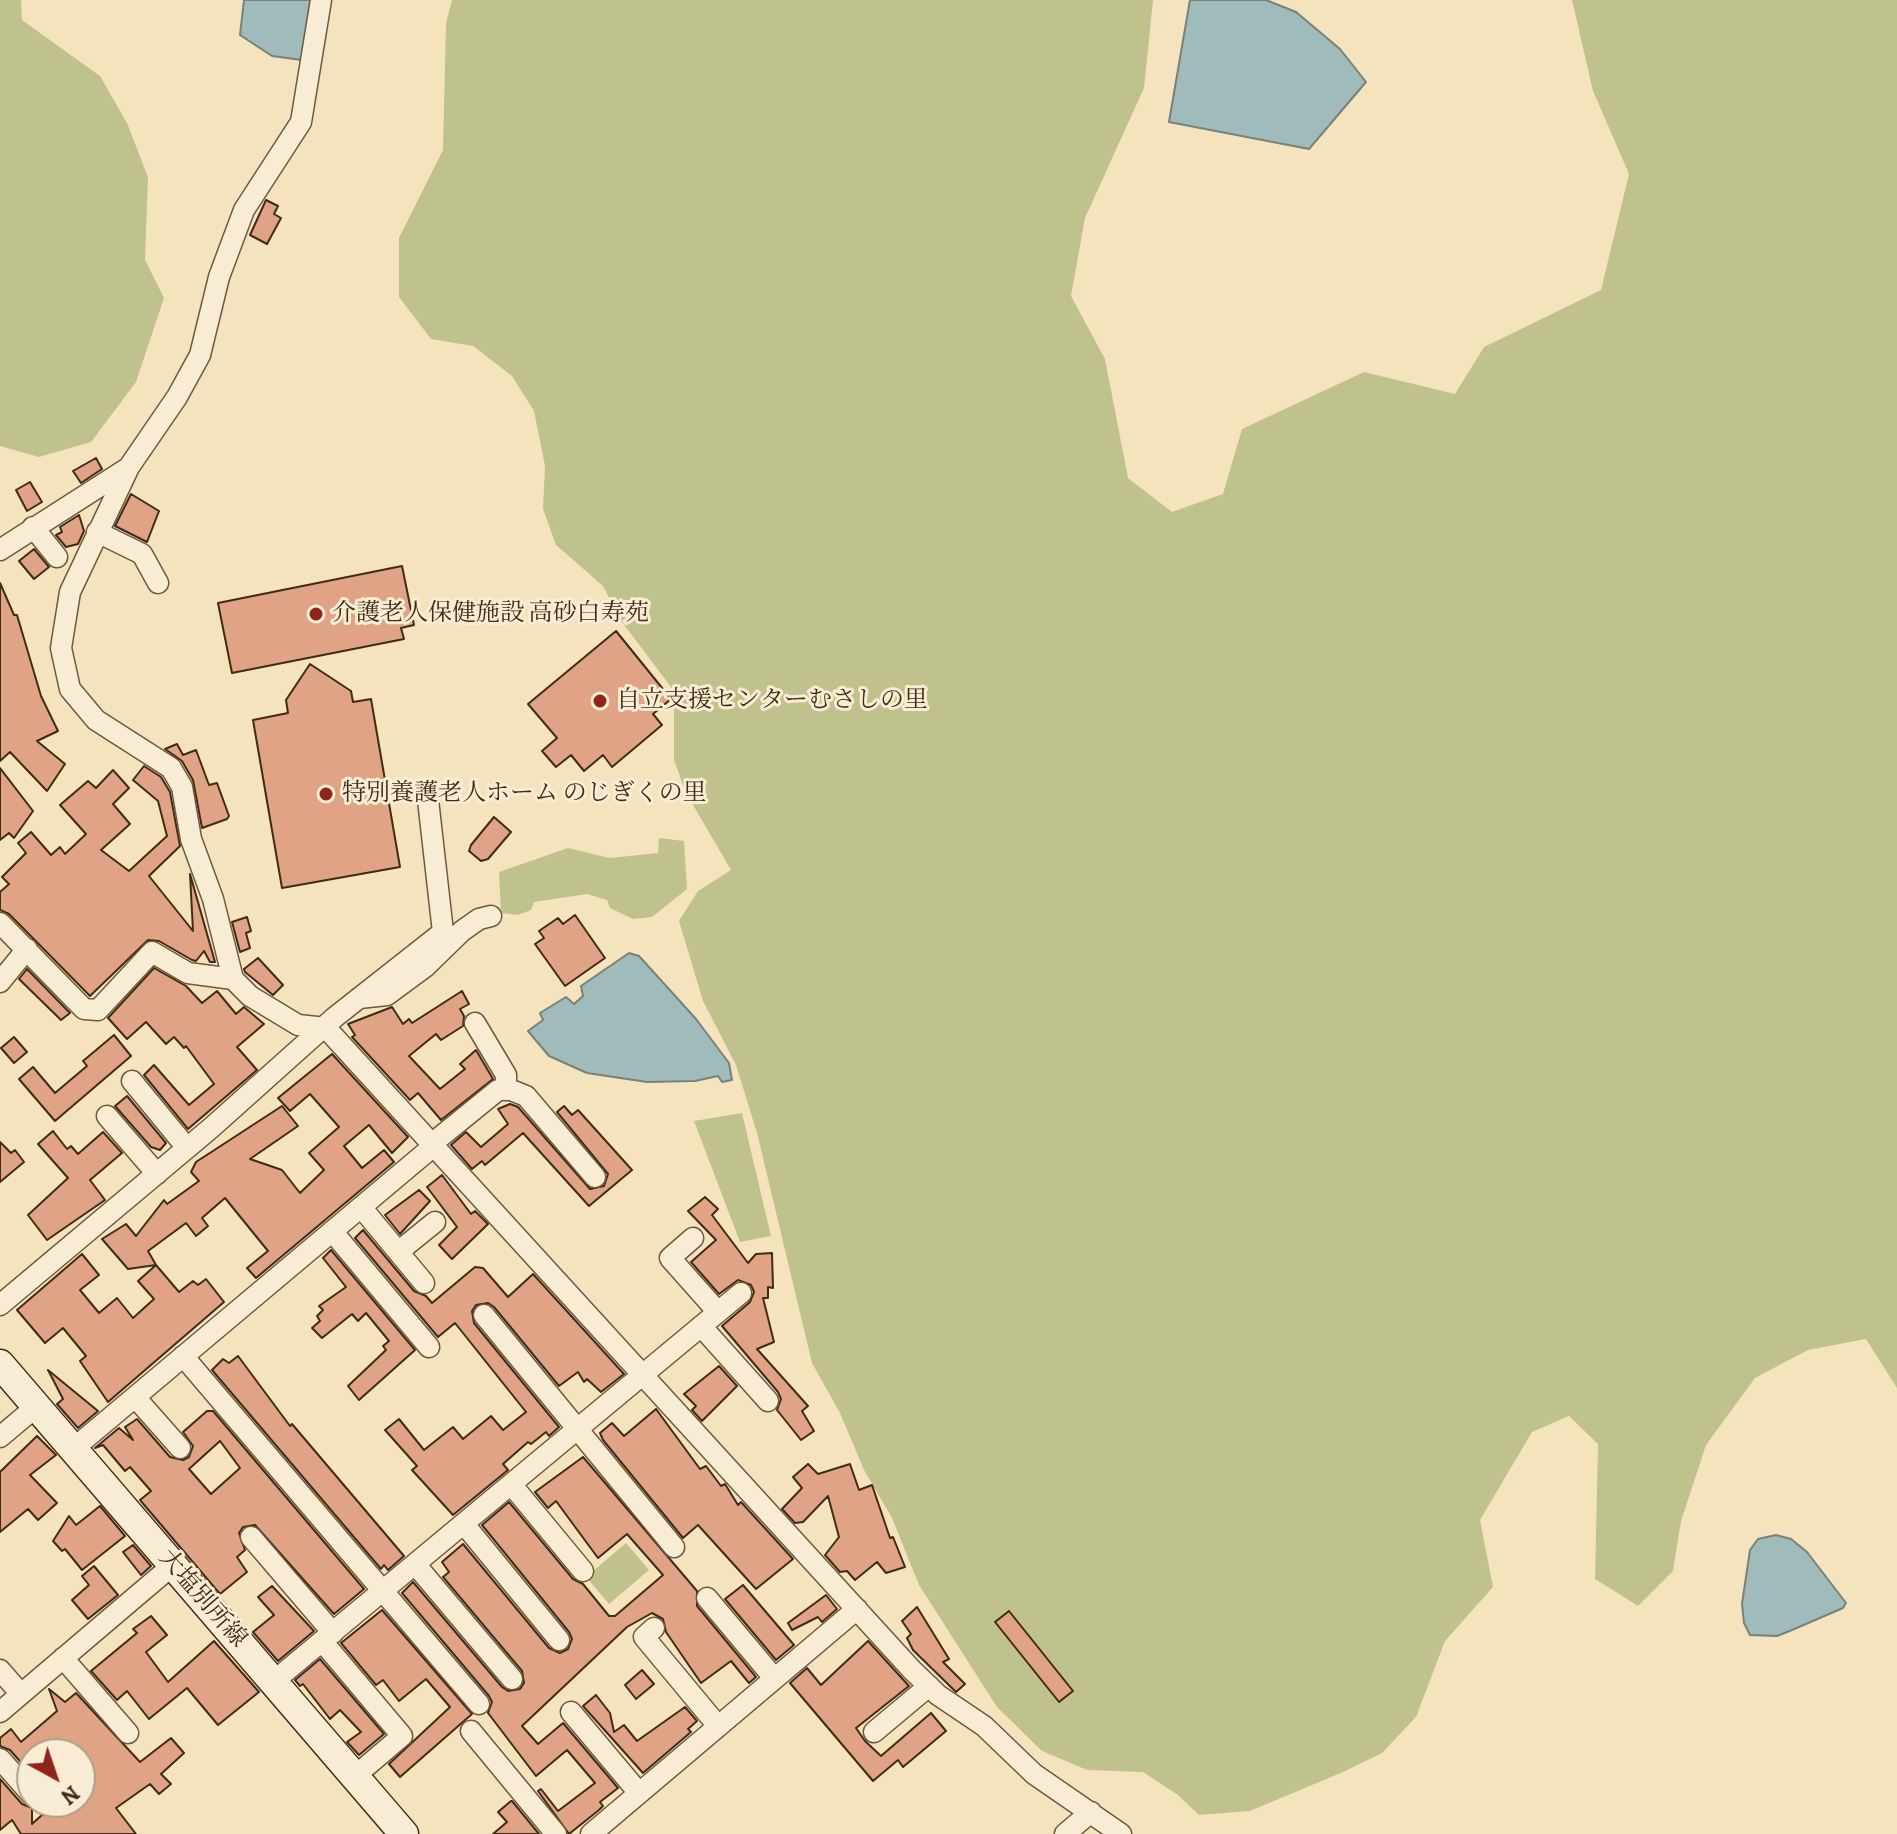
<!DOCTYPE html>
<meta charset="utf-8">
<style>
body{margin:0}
#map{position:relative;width:1897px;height:1834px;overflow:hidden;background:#f5e3bd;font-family:Alegreya,serif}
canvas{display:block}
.north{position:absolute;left:16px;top:1738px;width:80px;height:80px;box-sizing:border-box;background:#f8edd4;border:2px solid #ae9f88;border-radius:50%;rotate:140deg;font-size:22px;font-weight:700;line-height:32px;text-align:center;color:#402b16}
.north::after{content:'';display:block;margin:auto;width:28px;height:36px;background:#8f2418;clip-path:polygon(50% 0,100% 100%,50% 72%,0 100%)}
</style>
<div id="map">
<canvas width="1897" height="1834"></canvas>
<div class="north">N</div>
</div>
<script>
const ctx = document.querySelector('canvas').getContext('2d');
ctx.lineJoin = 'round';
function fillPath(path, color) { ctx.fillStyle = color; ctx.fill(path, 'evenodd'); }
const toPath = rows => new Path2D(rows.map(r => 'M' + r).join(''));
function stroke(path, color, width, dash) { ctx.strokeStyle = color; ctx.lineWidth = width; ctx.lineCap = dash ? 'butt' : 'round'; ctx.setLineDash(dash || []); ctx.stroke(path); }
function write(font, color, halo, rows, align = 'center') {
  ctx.font = font + ' Alegreya,"Noto Serif JP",serif'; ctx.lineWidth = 6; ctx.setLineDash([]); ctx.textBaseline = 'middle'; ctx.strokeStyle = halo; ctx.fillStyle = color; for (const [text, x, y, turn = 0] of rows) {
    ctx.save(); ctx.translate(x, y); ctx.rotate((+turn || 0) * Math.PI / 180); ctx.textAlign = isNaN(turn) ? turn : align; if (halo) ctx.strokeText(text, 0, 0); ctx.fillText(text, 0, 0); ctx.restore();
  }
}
const green = toPath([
 [0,0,21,0,22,20,100,76,127,123,148,177,145,260,164,298,136,382,91,442,39,457,0,446],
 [452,0,1153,0,1144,88,1085,218,1071,296,1105,359,1128,478,1172,512,1223,494,1242,429,1364,372,1455,394,1484,347,1601,290,1629,174,1593,91,1572,0,1897,0,1897,1388,1866,1339,1808,1350,1755,1378,1706,1445,1681,1521,1673,1571,1638,1606,1595,1579,1598,1444,1569,1416,1532,1432,1480,1520,1493,1587,1445,1641,1416,1717,1382,1753,1343,1772,1250,1811,1199,1815,1178,1795,1143,1772,1087,1770,1042,1751,997,1707,919,1585,892,1518,864,1470,840,1413,812,1363,757,1133,736,1065,703,1001,679,921,698,891,731,870,686,793,674,760,674,691,622,622,603,586,556,545,543,509,545,466,534,411,512,376,473,346,431,339,399,297,399,238,443,150,446,23],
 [659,838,684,841,687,889,652,917,633,919,610,908,607,900,587,894,534,902,531,910,518,915,501,913,499,872,568,848,610,858,658,853],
 [742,1113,771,1236,740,1242,694,1121],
 [626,1543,649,1570,609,1604,586,1577]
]);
const water = toPath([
 [244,0,313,0,302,60,272,56,240,35,244,0],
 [1190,0,1266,0,1296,12,1340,49,1366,82,1309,149,1169,122,1190,0],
 [629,953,639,956,696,1019,729,1063,732,1080,722,1082,718,1076,695,1081,647,1082,587,1073,549,1056,528,1031,543,1020,540,1013,566,997,574,1004,583,996,581,986,629,953],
 [1776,1535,1791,1539,1807,1552,1846,1603,1843,1608,1792,1630,1777,1636,1750,1635,1744,1623,1742,1604,1750,1550,1758,1539,1776,1535]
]);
const building = toPath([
 [266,200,278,206,274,214,281,218,267,244,250,235,266,200],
 [96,458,102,469,81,483,73,471,96,458],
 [30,482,42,502,27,511,16,490,30,482],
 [131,494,159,511,147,542,115,526,131,494],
 [79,515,84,531,78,544,66,547,56,535,62,532,60,527,79,515],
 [34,549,49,567,34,579,19,561,34,549],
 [402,566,414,625,401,628,404,639,232,673,218,603,402,566],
 [0,583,14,615,17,615,41,696,58,731,37,741,65,764,47,791,10,752,0,761,0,583],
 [616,631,671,699,653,714,662,725,612,767,603,755,584,771,571,755,556,767,542,751,557,738,528,704,616,631],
 [310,664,351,691,353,702,371,699,400,867,282,888,253,720,288,713,286,700,310,664],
 [177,744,183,755,196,750,209,785,217,783,229,816,227,819,202,828,193,780,182,761,165,749,177,744],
 [144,766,161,777,170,792,180,846,149,876,193,931,190,874,215,962,210,962,204,951,196,961,192,960,159,941,148,940,90,996,9,914,0,910,0,892,9,884,2,877,26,853,18,843,31,832,51,855,60,847,65,854,86,834,60,805,88,781,96,788,113,770,129,788,113,804,130,824,101,850,129,871,167,836,158,801,133,780,144,766],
 [0,768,33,811,14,838,9,833,0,840,0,768],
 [494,817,511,832,488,859,481,861,469,851,471,845,494,817],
 [575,915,605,958,565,986,535,944,544,938,539,931,558,918,563,924,575,915],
 [247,917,251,931,246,933,250,948,240,952,232,922,247,917],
 [258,958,283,985,273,995,245,972,244,969,258,958],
 [154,968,186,986,202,1003,217,991,236,1014,244,1007,264,1024,237,1047,257,1070,188,1129,144,1075,154,1065,189,1105,214,1084,186,1046,184,1048,174,1037,166,1044,146,1022,127,1039,108,1018,154,968],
 [27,969,70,1013,61,1020,19,979,27,969],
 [462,991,469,1004,460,1009,464,1016,463,1026,441,1040,436,1034,409,1056,440,1089,465,1069,460,1064,476,1050,493,1079,441,1120,418,1093,410,1100,352,1037,355,1035,348,1024,392,1007,403,1024,409,1019,412,1023,462,991],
 [114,1035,131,1056,55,1121,19,1079,33,1067,55,1093,87,1066,83,1061,114,1035],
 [14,1037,27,1052,14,1063,1,1048,14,1037],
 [332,1054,408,1137,392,1153,369,1125,344,1146,362,1168,384,1150,394,1162,256,1278,247,1268,268,1251,225,1198,202,1218,208,1226,196,1236,186,1223,148,1251,156,1265,128,1269,102,1239,126,1224,136,1236,164,1200,167,1204,199,1181,191,1172,196,1162,282,1106,298,1126,250,1159,282,1170,300,1193,324,1170,309,1153,339,1127,310,1094,290,1111,278,1098,332,1054],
 [127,1096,166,1143,160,1150,151,1147,115,1106,127,1096],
 [510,1104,518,1107,590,1189,604,1186,608,1174,557,1112,564,1106,572,1115,578,1110,632,1170,589,1206,523,1133,485,1165,482,1161,472,1169,451,1145,466,1132,481,1147,508,1124,498,1109,510,1104],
 [53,1131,67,1149,71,1146,78,1154,103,1132,122,1153,90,1180,105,1200,47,1240,28,1215,68,1178,38,1144,53,1131],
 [0,1142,11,1153,15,1150,24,1162,0,1182,0,1142],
 [442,1175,471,1214,475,1211,488,1224,452,1259,439,1245,457,1227,427,1187,442,1175],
 [419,1190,430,1201,400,1234,385,1215,419,1190],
 [705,1197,718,1209,712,1215,748,1263,756,1254,772,1253,773,1288,768,1287,768,1298,763,1298,774,1342,757,1349,808,1406,802,1411,814,1431,801,1440,777,1410,781,1399,778,1392,722,1326,750,1302,754,1292,751,1285,738,1280,719,1294,691,1262,716,1240,688,1211,705,1197],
 [363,1230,414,1291,426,1296,432,1303,475,1267,483,1268,508,1297,533,1274,624,1374,601,1392,587,1379,584,1382,578,1372,559,1386,494,1307,488,1303,476,1305,472,1311,474,1323,559,1427,549,1436,546,1432,531,1444,528,1442,503,1464,508,1470,453,1515,412,1470,417,1466,385,1430,399,1419,424,1450,453,1427,463,1439,491,1416,503,1430,526,1412,455,1323,438,1337,355,1238,363,1230],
 [331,1250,415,1350,359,1400,348,1386,386,1350,383,1346,389,1341,366,1313,358,1321,352,1314,322,1338,312,1328,320,1321,317,1316,323,1310,319,1306,346,1287,323,1258,331,1250],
 [82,1254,99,1275,80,1290,99,1313,117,1298,133,1318,154,1299,138,1281,156,1265,179,1292,193,1281,198,1285,206,1279,224,1302,108,1402,80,1361,86,1356,63,1328,45,1343,17,1310,82,1254],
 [238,1356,290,1426,292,1424,404,1556,388,1570,384,1565,381,1569,212,1370,223,1359,229,1363,238,1356],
 [719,1366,737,1386,702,1421,692,1410,696,1406,684,1394,719,1366],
 [48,1370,98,1411,78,1428,57,1404,63,1399,48,1370],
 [656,1409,700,1469,706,1466,721,1486,725,1484,738,1505,741,1502,793,1559,756,1589,698,1525,683,1538,603,1440,600,1433,612,1423,624,1436,656,1409],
 [207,1411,213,1411,364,1589,334,1614,255,1525,243,1527,239,1533,245,1550,237,1557,247,1572,220,1594,140,1500,151,1491,130,1467,125,1471,103,1445,95,1448,119,1428,133,1440,125,1427,137,1419,170,1457,183,1460,189,1457,193,1446,183,1432,207,1411],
 [220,1441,240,1468,211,1494,189,1469,220,1441],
 [37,1436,56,1455,30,1475,57,1503,38,1520,28,1509,0,1532,0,1472,37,1436],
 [583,1457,697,1591,697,1606,756,1677,749,1683,731,1661,701,1683,666,1632,663,1619,652,1613,627,1627,522,1726,538,1744,563,1723,618,1788,600,1802,603,1806,599,1810,569,1834,538,1791,541,1789,558,1811,595,1783,567,1750,536,1776,488,1713,492,1702,489,1696,402,1593,413,1582,502,1687,508,1691,520,1689,524,1683,522,1671,443,1577,449,1572,442,1562,463,1544,549,1648,560,1653,568,1649,572,1639,569,1632,482,1525,509,1502,573,1579,583,1584,609,1616,615,1616,663,1575,627,1534,598,1558,556,1501,548,1508,535,1492,583,1457],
 [808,1464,818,1474,850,1464,859,1490,872,1485,890,1538,893,1537,905,1567,886,1573,877,1562,855,1580,847,1571,840,1572,825,1555,839,1537,828,1496,803,1522,795,1523,782,1509,802,1488,793,1477,808,1464],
 [100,1506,125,1536,82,1570,65,1549,62,1551,53,1541,69,1516,76,1525,100,1506],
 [133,1545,151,1566,141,1575,123,1552,133,1545],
 [94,1566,118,1595,88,1619,72,1600,89,1585,82,1576,94,1566],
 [743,1585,794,1645,776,1660,725,1599,743,1585],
 [272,1586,314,1631,278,1661,253,1632,274,1615,258,1597,272,1586],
 [826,1595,837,1609,822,1622,818,1617,792,1630,788,1623,826,1595],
 [917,1607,949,1659,943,1662,965,1684,956,1692,913,1650,907,1638,911,1634,902,1621,917,1607],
 [382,1610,472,1714,400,1777,389,1764,450,1707,426,1679,399,1701,383,1680,376,1685,341,1643,382,1610],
 [1009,1611,1073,1691,1059,1702,995,1622,1009,1611],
 [151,1616,167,1635,146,1652,168,1682,214,1641,259,1692,218,1725,187,1688,149,1719,127,1691,117,1700,91,1671,137,1633,133,1629,151,1616],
 [868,1641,909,1686,856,1728,865,1741,881,1756,931,1713,946,1731,903,1767,898,1760,873,1781,790,1683,807,1668,821,1685,868,1641],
 [320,1659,384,1734,359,1755,347,1742,361,1732,340,1710,330,1719,303,1684,300,1686,295,1680,320,1659],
 [642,1670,654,1684,636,1699,625,1685,642,1670],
 [49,1689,65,1702,76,1693,140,1762,171,1738,184,1753,161,1774,171,1784,159,1794,150,1784,116,1808,136,1834,21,1834,12,1820,0,1830,0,1779,22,1804,32,1808,32,1824,56,1802,80,1802,80,1754,73,1754,64,1742,51,1754,32,1754,32,1775,10,1750,0,1746,0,1738,11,1729,21,1742,57,1711,49,1689],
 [596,1695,610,1713,614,1732,624,1725,637,1741,685,1707,697,1721,688,1729,691,1732,643,1773,583,1706,596,1695],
 [511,1801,512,1801,539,1834,493,1834,507,1822,498,1812,511,1801]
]);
const street = toPath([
 [321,0,301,122,244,210,219,277,200,355,177,397,129,467,70,592,61,648,70,689,96,720,171,768,182,787,191,839,213,899,233,979,250,996,298,1025,326,1028,912,1670,938,1695,984,1726,1034,1774,1121,1834],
 [33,527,57,557],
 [97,532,142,554,158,583],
 [0,550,128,468],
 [0,923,84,1009,98,1010,152,952,188,973,233,979],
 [0,982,27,949],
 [359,998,387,995,425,967,462,931,479,919,491,916],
 [475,1023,506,1075,506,1090],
 [132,1081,187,1148],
 [107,1116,157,1174],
 [434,1142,498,1090,511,1090,526,1096,595,1177],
 [361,1207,424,1283],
 [332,1231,429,1347],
 [693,1238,670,1258,718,1312],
 [398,1252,435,1222],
 [0,1305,211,1128,335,1017,443,932,427,791],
 [484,1315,674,1547],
 [701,1326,768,1401],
 [183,1356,479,1704],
 [135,1397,180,1448],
 [0,1437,37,1406],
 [73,1449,436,1144],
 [511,1484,583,1571],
 [464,1524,559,1640],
 [251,1537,333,1633],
 [415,1564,512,1679],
 [707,1598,774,1678],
 [654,1628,644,1637,718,1726],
 [322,1641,402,1736,355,1776],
 [63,1658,128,1733],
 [0,1670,21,1694],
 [274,1681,741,1293],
 [0,1712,173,1565],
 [571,1712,639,1793],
 [471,1731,556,1834],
 [874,1732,929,1686],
 [0,1759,32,1795],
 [591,1834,857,1609],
 [1065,1834,1091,1812]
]);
const secondary = toPath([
 [0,1364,404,1834]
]);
const markers = [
 [316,614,8,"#8f2418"],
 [600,701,8,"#8f2418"],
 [326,794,8,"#8f2418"]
];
const poiNames = [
 ["介護老人保健施設 高砂白寿苑",332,614],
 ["自立支援センターむさしの里",616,701],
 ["特別養護老人ホーム のじぎくの里",342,794]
];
const streetNames = [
 ["大塩別所線",202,1599,49]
];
fillPath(green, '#c0c28e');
fillPath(water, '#a0bbbb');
stroke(water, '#7a8179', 2);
fillPath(building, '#e0a385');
stroke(building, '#402b16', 2);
stroke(street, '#6d5940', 23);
stroke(secondary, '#402b16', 31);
stroke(street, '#f8edd4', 20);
stroke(secondary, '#f8edd4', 28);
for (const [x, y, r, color] of markers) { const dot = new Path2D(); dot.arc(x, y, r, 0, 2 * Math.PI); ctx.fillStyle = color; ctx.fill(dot); stroke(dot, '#f8edd4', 3); }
write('24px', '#402b16', '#f8edd4', poiNames, 'left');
write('24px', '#402b16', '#f8edd4', streetNames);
</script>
